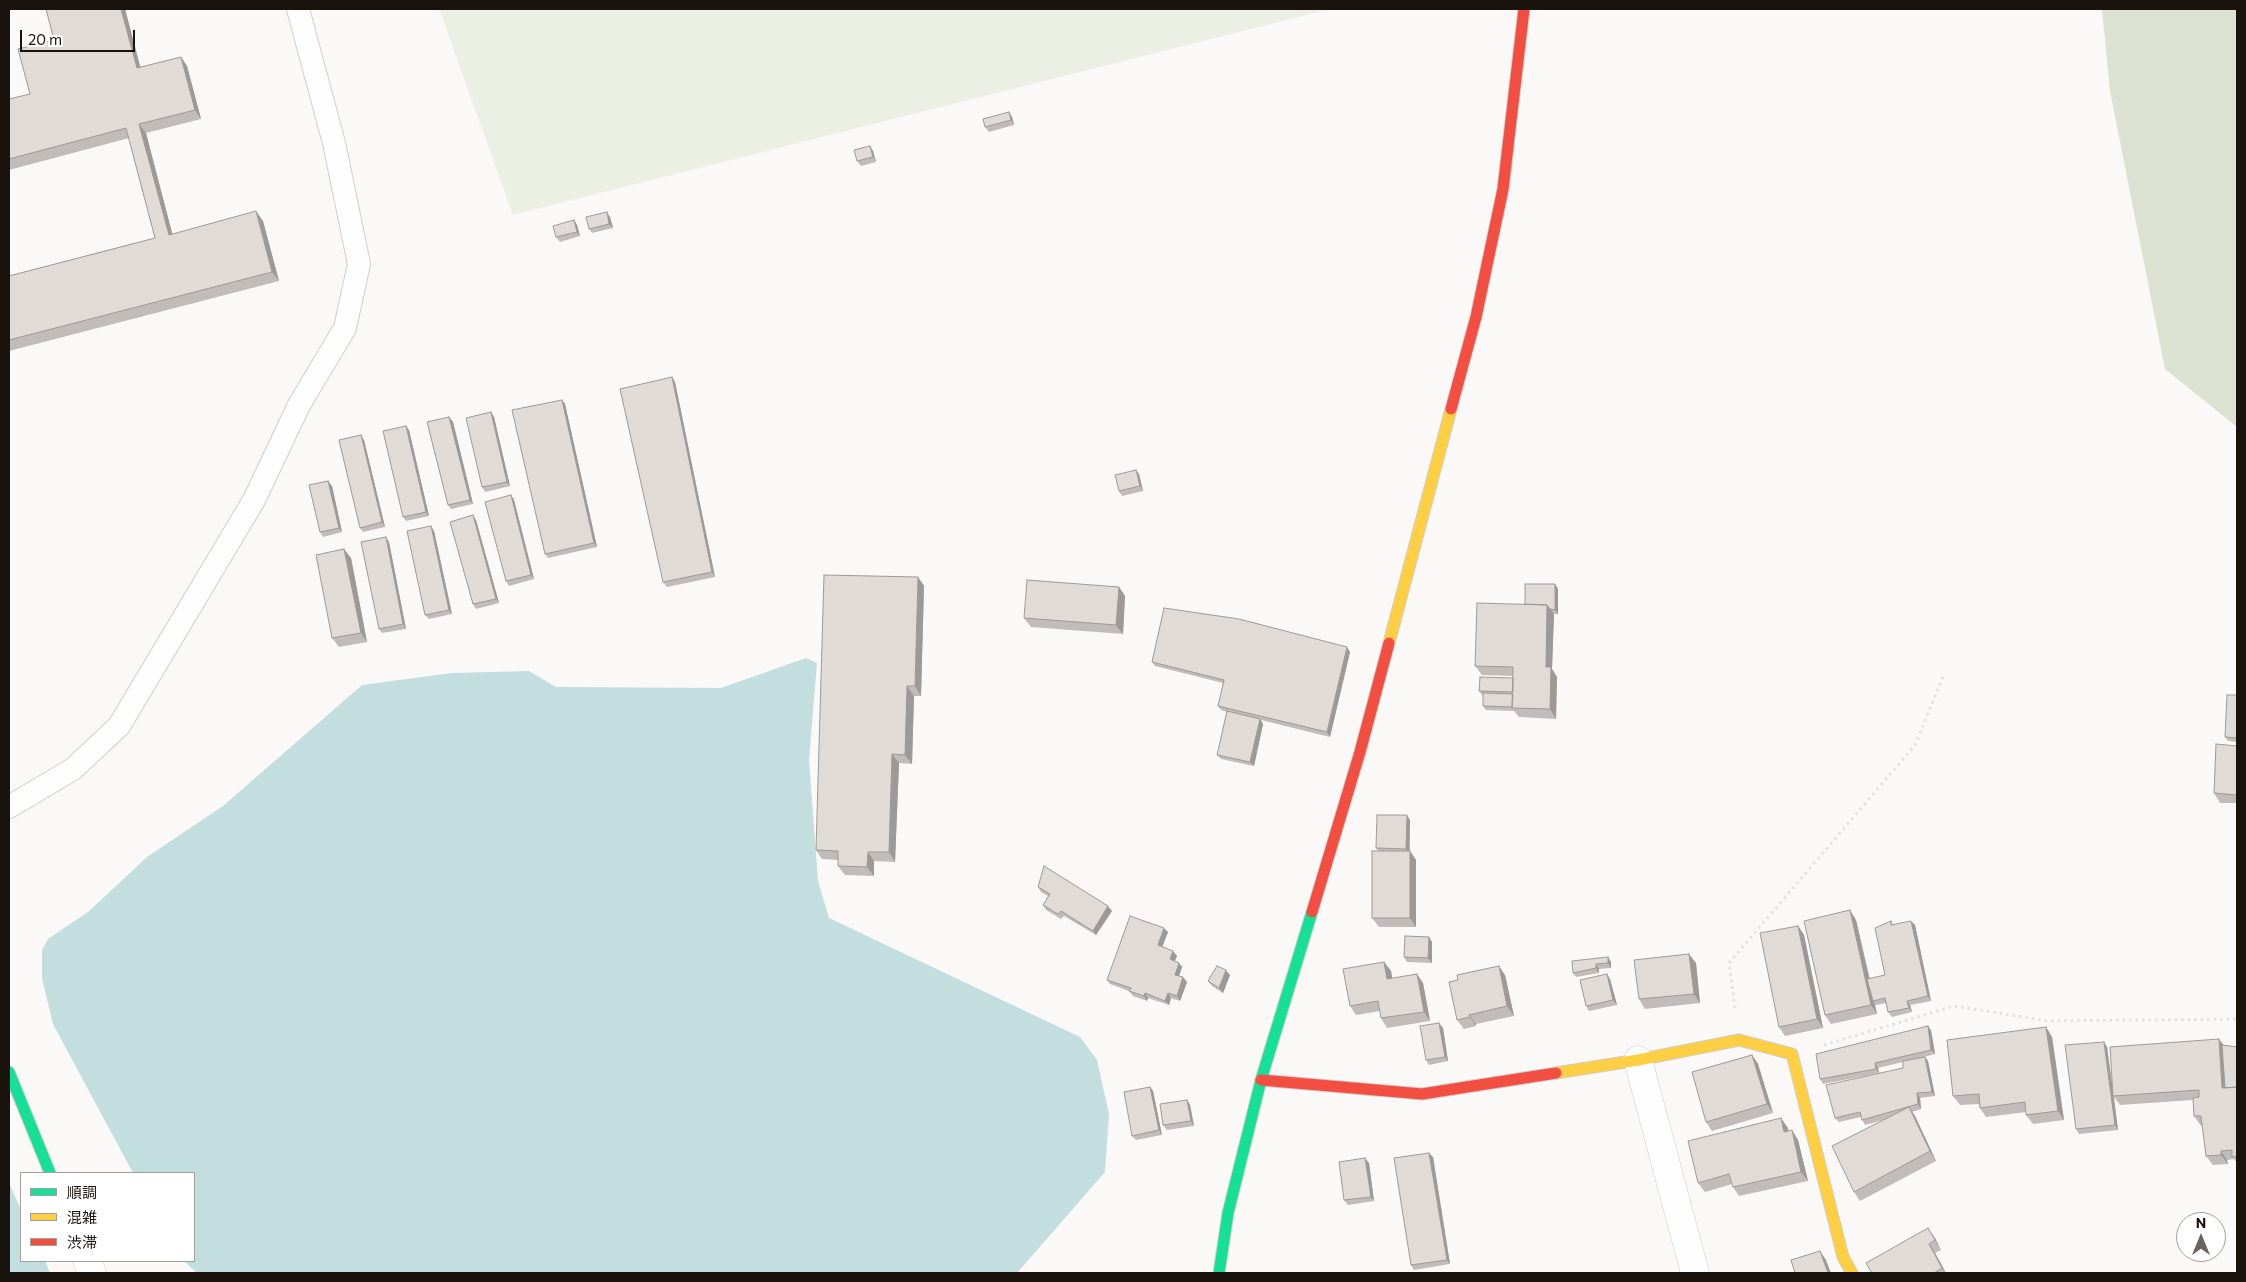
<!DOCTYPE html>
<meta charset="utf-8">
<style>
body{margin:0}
#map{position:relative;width:2246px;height:1282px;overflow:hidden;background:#fbf9f7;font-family:Commissioner,"Noto Sans JP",sans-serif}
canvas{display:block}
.frame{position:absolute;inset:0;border:10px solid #1a120c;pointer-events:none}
.legend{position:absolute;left:20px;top:1172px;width:175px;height:90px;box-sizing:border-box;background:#fff;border:1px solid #a3a09e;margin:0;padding:6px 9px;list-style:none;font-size:15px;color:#1a120c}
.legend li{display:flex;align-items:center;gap:10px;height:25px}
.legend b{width:25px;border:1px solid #a3a09e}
.north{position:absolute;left:2176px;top:1212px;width:50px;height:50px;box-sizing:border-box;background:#fff;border:1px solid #a3a09e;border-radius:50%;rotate:0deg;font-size:14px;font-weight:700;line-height:20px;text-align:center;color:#1a120c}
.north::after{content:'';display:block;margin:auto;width:18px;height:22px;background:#69635e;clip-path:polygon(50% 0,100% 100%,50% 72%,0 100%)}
.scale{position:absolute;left:20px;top:30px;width:115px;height:22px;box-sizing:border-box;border:2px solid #1a120c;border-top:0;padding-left:6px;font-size:15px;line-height:18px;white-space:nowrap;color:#1a120c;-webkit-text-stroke:4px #fff;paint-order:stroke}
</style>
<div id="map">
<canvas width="2246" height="1282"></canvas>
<div class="frame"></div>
<ul class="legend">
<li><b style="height:6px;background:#16e098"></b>順調</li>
<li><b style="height:6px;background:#ffcf43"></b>混雑</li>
<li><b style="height:6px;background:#f24e42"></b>渋滞</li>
</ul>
<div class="north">N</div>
<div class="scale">20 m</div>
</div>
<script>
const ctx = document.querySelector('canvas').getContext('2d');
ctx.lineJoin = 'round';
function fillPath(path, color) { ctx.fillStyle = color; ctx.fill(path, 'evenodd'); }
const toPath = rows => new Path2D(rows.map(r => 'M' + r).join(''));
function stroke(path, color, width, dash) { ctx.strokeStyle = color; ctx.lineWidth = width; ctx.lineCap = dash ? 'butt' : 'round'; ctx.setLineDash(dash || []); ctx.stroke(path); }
const green = toPath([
 [439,9,1330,9,513,215]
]);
const forest = toPath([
 [2102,9,2237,9,2237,427,2165,369,2110,91]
]);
const water = toPath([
 [806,658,817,663,809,760,818,881,829,918,1080,1037,1097,1060,1109,1114,1105,1172,1017,1273,197,1273,185,1262,184,1261,194,1261,194,1173,133,1173,53,1024,42,978,42,950,48,939,88,912,147,857,223,806,362,685,452,673,529,671,556,687,721,688],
 [9,1183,21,1210,21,1261,45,1261,50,1273,9,1273]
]);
const path = toPath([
 [1735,1008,1729,963,1915,745,1943,677],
 [1824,1045,1954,1006,2048,1021,2237,1019]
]);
const lane = toPath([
 [9,807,73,769,119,726,254,500,299,405,345,328,359,264,334,143,298,9]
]);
const street = toPath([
 [1638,1060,1695,1273],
 [87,1261,92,1273]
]);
const fast = toPath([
 [9,1072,50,1173],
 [1219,1273,1228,1213,1261,1080,1312,912]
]);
const slow = toPath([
 [1389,643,1451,409],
 [1556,1073,1638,1060,1739,1040,1792,1054,1843,1257,1852,1273]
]);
const jam = toPath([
 [1451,409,1476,317,1503,189,1524,9],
 [1312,912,1360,752,1389,643],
 [1261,1080,1422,1094,1556,1073]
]);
const wall = toPath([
 [46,9,125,9,140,67,181,57,187,66,201,119,146,133,172,234,263,221,279,281,9,351,9,276,155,238,129,138,9,170,9,99,30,94,54,40],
 [1009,112,1012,117,1014,125,989,132,985,127],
 [870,146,873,151,876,162,861,166,857,161],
 [610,217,613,228,592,233,589,229],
 [574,220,577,225,580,236,560,242,556,237],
 [675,382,715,577,667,587,663,582],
 [562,400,565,404,597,547,548,558,545,554],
 [491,412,494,417,510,486,485,492,482,487],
 [449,417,453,422,473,504,451,509,448,505],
 [409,430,429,516,406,521,403,517],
 [364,440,385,527,363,532,360,528],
 [1139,474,1143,491,1122,496,1119,491],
 [332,486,342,532,323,537,320,532],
 [511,495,514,500,534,579,509,586,506,581],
 [476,520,499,603,476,609,473,604],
 [434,531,452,614,429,619,425,615],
 [389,542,406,629,382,633,379,629],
 [351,558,367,642,339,647,332,638],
 [918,577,924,586,921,696,914,696,912,764,899,763,895,862,874,861,874,876,845,875,838,866,838,860,822,859,816,850],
 [1555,584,1558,589,1558,614,1554,614,1552,669,1557,677,1556,719,1519,717,1514,711,1486,710,1483,706,1483,696,1479,691,1513,678,1513,676,1482,675,1475,666,1525,604],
 [1119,587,1125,596,1123,634,1031,627,1024,618],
 [1350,652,1330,737,1261,720,1263,724,1254,766,1221,759,1217,755,1227,712,1221,710,1218,706,1223,683,1155,666,1152,662],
 [2237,695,2237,742,2228,741,2225,737],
 [2237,746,2237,803,2220,803,2214,793],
 [1410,820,1410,851,1416,860,1416,927,1379,927,1372,918,1378,851,1376,848],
 [1038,887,1112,911,1096,935,1064,916,1061,919,1046,910,1043,905,1048,896,1041,892],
 [1856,920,1870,979,1885,975,1891,921,1893,925,1915,925,1931,1001,1910,1005,1912,1012,1892,1017,1888,1012,1886,1003,1876,1005,1875,1005,1877,1014,1831,1024,1825,1015],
 [1798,926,1804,935,1823,1028,1785,1036,1779,1027],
 [1168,932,1162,947,1177,956,1175,961,1179,963,1182,967,1179,976,1187,982,1180,1001,1171,998,1169,1005,1148,998,1147,1001,1133,996,1129,991,1110,984,1107,980],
 [1429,937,1432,942,1432,963,1407,962,1404,957],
 [1572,961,1611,962,1611,968,1599,969,1599,973,1576,977,1573,973],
 [1384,962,1391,971,1392,978,1423,983,1430,1021,1387,1028,1381,1018,1380,1011,1356,1015,1350,1006],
 [1696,963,1700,1003,1645,1009,1639,999],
 [1230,975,1223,993,1212,986,1208,981],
 [1505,975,1514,1016,1476,1024,1476,1026,1464,1029,1457,1020],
 [1610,979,1617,1005,1589,1011,1586,1006],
 [2046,1027,2052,1037,2064,1120,2033,1124,2026,1115,2026,1112,1986,1117,1980,1108,1979,1104,1960,1105,1953,1096],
 [1443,1028,1448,1061,1429,1065,1426,1060],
 [1931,1030,1935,1054,1924,1057,1925,1057,1928,1061,1935,1096,1920,1098,1921,1109,1912,1112,1915,1116,1936,1161,1860,1201,1854,1192,1884,1120,1865,1125,1862,1120,1861,1117,1839,1122,1835,1118,1903,1068,1903,1062,1878,1068,1879,1073,1823,1084,1820,1079],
 [2104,1042,2107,1047,2113,1091,2224,1045,2237,1047,2237,1163,2234,1159,2227,1160,2228,1164,2213,1165,2206,1156,2203,1126,2201,1126,2194,1116,2193,1100,2120,1105,2114,1097,2118,1130,2079,1134,2076,1129],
 [1752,1055,1758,1064,1773,1113,1712,1131,1706,1122],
 [1150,1087,1153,1091,1162,1135,1136,1140,1132,1136],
 [1187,1100,1190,1105,1194,1126,1167,1130,1163,1125],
 [1788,1128,1788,1131,1798,1140,1808,1181,1739,1196,1733,1187,1732,1184,1705,1192,1698,1183],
 [1433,1157,1450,1264,1414,1270,1411,1265],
 [1369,1163,1374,1201,1348,1205,1344,1200],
 [1935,1238,1941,1250,1935,1253,1946,1273,1872,1273]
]);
const shadedWall = toPath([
 [121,9,125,9,143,77,137,68],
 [181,57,187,66,201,119,195,110],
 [1009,112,1012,117,1014,125,1011,120],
 [139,124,146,133,175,244,169,235],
 [870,146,873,151,876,162,873,157],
 [256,211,263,221,279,281,272,272],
 [607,212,610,217,613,228,609,224],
 [574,220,577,225,580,236,577,232],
 [672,377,675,382,715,577,712,572],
 [562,400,565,404,597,547,594,543],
 [491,412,494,417,510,486,507,482],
 [449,417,453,422,473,504,470,500],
 [406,426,409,430,429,516,426,512],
 [361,435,364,440,385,527,382,522],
 [1136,470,1139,474,1143,491,1140,486],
 [328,481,332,486,342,532,339,528],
 [511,495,514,500,534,579,531,575],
 [473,515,476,520,499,603,496,599],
 [431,526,434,531,452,614,449,610],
 [386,537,389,542,406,629,403,624],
 [344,549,351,558,367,642,361,633],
 [918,577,924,586,921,696,915,686],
 [1555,584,1558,589,1558,614,1555,610],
 [1119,587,1125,596,1123,634,1116,625],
 [1547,605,1554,614,1552,669,1557,677,1556,719,1550,709,1546,667],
 [1347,647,1350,652,1330,737,1327,732],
 [907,686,914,696,912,764,905,755],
 [1260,719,1263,724,1254,766,1250,762],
 [892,754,899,763,895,862,889,852],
 [1407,815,1410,820,1409,853,1406,849],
 [1410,851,1416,860,1416,927,1410,918],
 [868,852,874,861,874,876,867,867],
 [1108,906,1112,911,1096,935,1093,931],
 [1850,910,1856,920,1874,1000,1873,1001,1875,1005,1877,1014,1871,1005],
 [1911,921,1915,925,1931,1001,1928,996],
 [1798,926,1804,935,1823,1028,1817,1019],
 [1164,928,1168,932,1161,950,1158,945],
 [1429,937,1432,942,1432,963,1428,958],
 [1173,951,1177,956,1173,964,1170,959],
 [1689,954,1696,963,1700,1003,1694,994],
 [1608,957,1611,962,1611,968,1608,963],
 [1384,962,1391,971,1394,988,1387,979],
 [1179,963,1182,967,1178,979,1175,975],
 [1596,964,1599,969,1599,973,1596,968],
 [1499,966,1505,975,1514,1016,1507,1006],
 [1226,970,1230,975,1223,993,1219,988],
 [1417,974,1423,983,1430,1021,1424,1012],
 [1607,974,1610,979,1617,1005,1613,1000],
 [1183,977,1187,982,1180,1001,1177,996],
 [1145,993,1148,998,1147,1001,1144,996],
 [1168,993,1171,998,1169,1005,1165,1001],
 [1907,1001,1910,1005,1912,1012,1909,1008],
 [1469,1015,1476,1024,1476,1026,1470,1017],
 [1439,1023,1443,1028,1448,1061,1445,1057],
 [1928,1026,1931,1030,1935,1054,1931,1050],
 [2046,1027,2052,1037,2064,1120,2058,1111],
 [2219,1039,2226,1048,2229,1092,2222,1088],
 [2104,1042,2107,1047,2118,1130,2115,1125],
 [1752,1055,1758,1064,1773,1113,1767,1104],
 [1925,1057,1928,1061,1935,1096,1932,1092],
 [1875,1063,1878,1068,1879,1073,1876,1069],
 [1150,1087,1153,1091,1162,1135,1159,1130],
 [1917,1093,1920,1098,1921,1109,1918,1104],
 [1187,1100,1190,1105,1194,1126,1191,1121],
 [1909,1107,1915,1116,1936,1161,1930,1151],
 [1781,1118,1788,1128,1790,1141,1784,1132],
 [1792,1130,1798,1140,1808,1181,1801,1172],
 [2221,1151,2227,1160,2228,1164,2221,1155],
 [1429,1153,1433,1157,1450,1264,1447,1260],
 [1365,1158,1369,1163,1374,1201,1371,1197],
 [1928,1228,1935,1238,1941,1250,1935,1240],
 [1929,1244,1935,1253,1946,1273,1942,1268],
 [1820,1251,1826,1260,1831,1273,1828,1273]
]);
const building = toPath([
 [46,9,121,9,137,68,181,57,195,110,139,124,169,235,256,211,272,272,9,340,9,276,155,238,126,128,9,159,9,99,30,94,18,49,54,40,46,9],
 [1009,112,1011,120,985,127,983,119,1009,112],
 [870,146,873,157,857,161,854,150,870,146],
 [607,212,609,224,589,229,586,217,607,212],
 [574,220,577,232,556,237,553,226,574,220],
 [672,377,712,572,663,582,620,389,672,377],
 [562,400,594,543,545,554,512,410,562,400],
 [491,412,507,482,482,487,466,418,491,412],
 [449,417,470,500,448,505,427,422,449,417],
 [406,426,426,512,403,517,383,431,406,426],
 [361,435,382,522,360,528,339,440,361,435],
 [1136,470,1140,486,1119,491,1115,475,1136,470],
 [328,481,339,528,320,532,309,485,328,481],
 [511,495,531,575,506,581,485,502,511,495],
 [473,515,496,599,473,604,450,522,473,515],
 [431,526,449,610,425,615,407,531,431,526],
 [386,537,403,624,379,629,361,542,386,537],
 [344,549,361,633,332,638,316,555,344,549],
 [824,575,918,577,915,686,907,686,905,755,892,754,889,852,868,852,867,867,838,866,838,851,816,850,824,575],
 [1027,580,1119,587,1116,625,1024,618,1027,580],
 [1525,584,1555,584,1555,610,1550,609,1547,605,1525,604,1525,584],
 [1477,603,1547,605,1546,667,1551,667,1550,709,1512,708,1513,667,1475,666,1477,603],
 [1164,608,1239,619,1347,647,1327,732,1218,706,1224,680,1152,662,1164,608],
 [1480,677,1513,678,1513,692,1479,691,1480,677],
 [1483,693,1513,694,1512,707,1483,706,1483,693],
 [2227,695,2237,695,2237,738,2225,737,2227,695],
 [1227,711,1260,719,1250,762,1217,755,1227,711],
 [2216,744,2237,746,2237,795,2214,793,2216,744],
 [1377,815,1407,815,1406,849,1376,848,1377,815],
 [1372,851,1410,851,1410,918,1372,918,1372,851],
 [1044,866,1108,906,1093,931,1061,911,1058,914,1043,905,1050,894,1038,887,1044,866],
 [1850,910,1871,1005,1825,1015,1804,921,1850,910],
 [1130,916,1164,928,1158,945,1173,951,1170,959,1179,963,1175,975,1183,977,1177,996,1168,993,1165,1001,1145,993,1144,996,1129,991,1131,988,1107,980,1130,916],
 [1891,921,1891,925,1911,921,1928,996,1907,1001,1909,1008,1888,1012,1885,998,1873,1001,1867,979,1885,975,1875,928,1891,921],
 [1798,926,1817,1019,1779,1027,1760,933,1798,926],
 [1405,936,1429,937,1428,958,1404,957,1405,936],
 [1689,954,1694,994,1639,999,1634,960,1689,954],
 [1608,957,1608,963,1596,964,1596,968,1573,973,1572,961,1608,957],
 [1384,962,1387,979,1417,974,1424,1012,1381,1018,1378,1001,1350,1006,1343,969,1384,962],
 [1217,966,1226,970,1219,988,1208,981,1217,966],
 [1499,966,1507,1006,1469,1015,1470,1017,1457,1020,1449,982,1458,980,1457,975,1499,966],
 [1607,974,1613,1000,1586,1006,1580,980,1607,974],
 [1439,1023,1445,1057,1426,1060,1420,1026,1439,1023],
 [1928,1026,1931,1050,1875,1063,1876,1069,1820,1079,1816,1054,1928,1026],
 [2046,1027,2058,1111,2026,1115,2025,1102,1980,1108,1979,1094,1953,1096,1947,1040,2046,1027],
 [2219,1039,2222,1088,2237,1087,2237,1156,2232,1157,2232,1150,2221,1151,2221,1155,2206,1156,2201,1116,2194,1116,2193,1098,2199,1097,2199,1090,2113,1096,2110,1047,2219,1039],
 [2104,1042,2115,1125,2076,1129,2065,1045,2104,1042],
 [2222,1045,2237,1047,2237,1087,2225,1088,2222,1045],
 [1752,1055,1767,1104,1706,1122,1692,1072,1752,1055],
 [1925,1057,1932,1092,1917,1093,1918,1104,1862,1120,1860,1112,1835,1118,1826,1085,1903,1068,1903,1061,1925,1057],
 [1150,1087,1159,1130,1132,1136,1124,1092,1150,1087],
 [1187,1100,1191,1121,1163,1125,1160,1104,1187,1100],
 [1909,1107,1930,1151,1854,1192,1832,1146,1909,1107],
 [1781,1118,1784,1132,1792,1130,1801,1172,1733,1187,1729,1174,1698,1183,1688,1141,1781,1118],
 [1429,1153,1447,1260,1411,1265,1394,1158,1429,1153],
 [1365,1158,1371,1197,1344,1200,1339,1162,1365,1158],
 [1928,1228,1935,1240,1929,1244,1942,1268,1934,1273,1872,1273,1866,1263,1928,1228],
 [1820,1251,1828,1273,1795,1273,1791,1260,1820,1251]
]);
fillPath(green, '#ecf0e4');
fillPath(forest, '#dce2d1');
fillPath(water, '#c2dede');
stroke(lane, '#d2cdc9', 24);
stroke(street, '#d2cdc9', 29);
stroke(fast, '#d2cdc9', 13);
stroke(slow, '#d2cdc9', 13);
stroke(jam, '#d2cdc9', 13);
stroke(path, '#e2e1e0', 3, [2.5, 4]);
stroke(lane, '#fefefe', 22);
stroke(street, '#fefefe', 28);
stroke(fast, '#16e098', 11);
stroke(slow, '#ffcf43', 11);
stroke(jam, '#f24e42', 11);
fillPath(wall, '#c1bcb9');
fillPath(shadedWall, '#9d9996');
fillPath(building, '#e0dbd7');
stroke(building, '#9d9996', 1);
</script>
